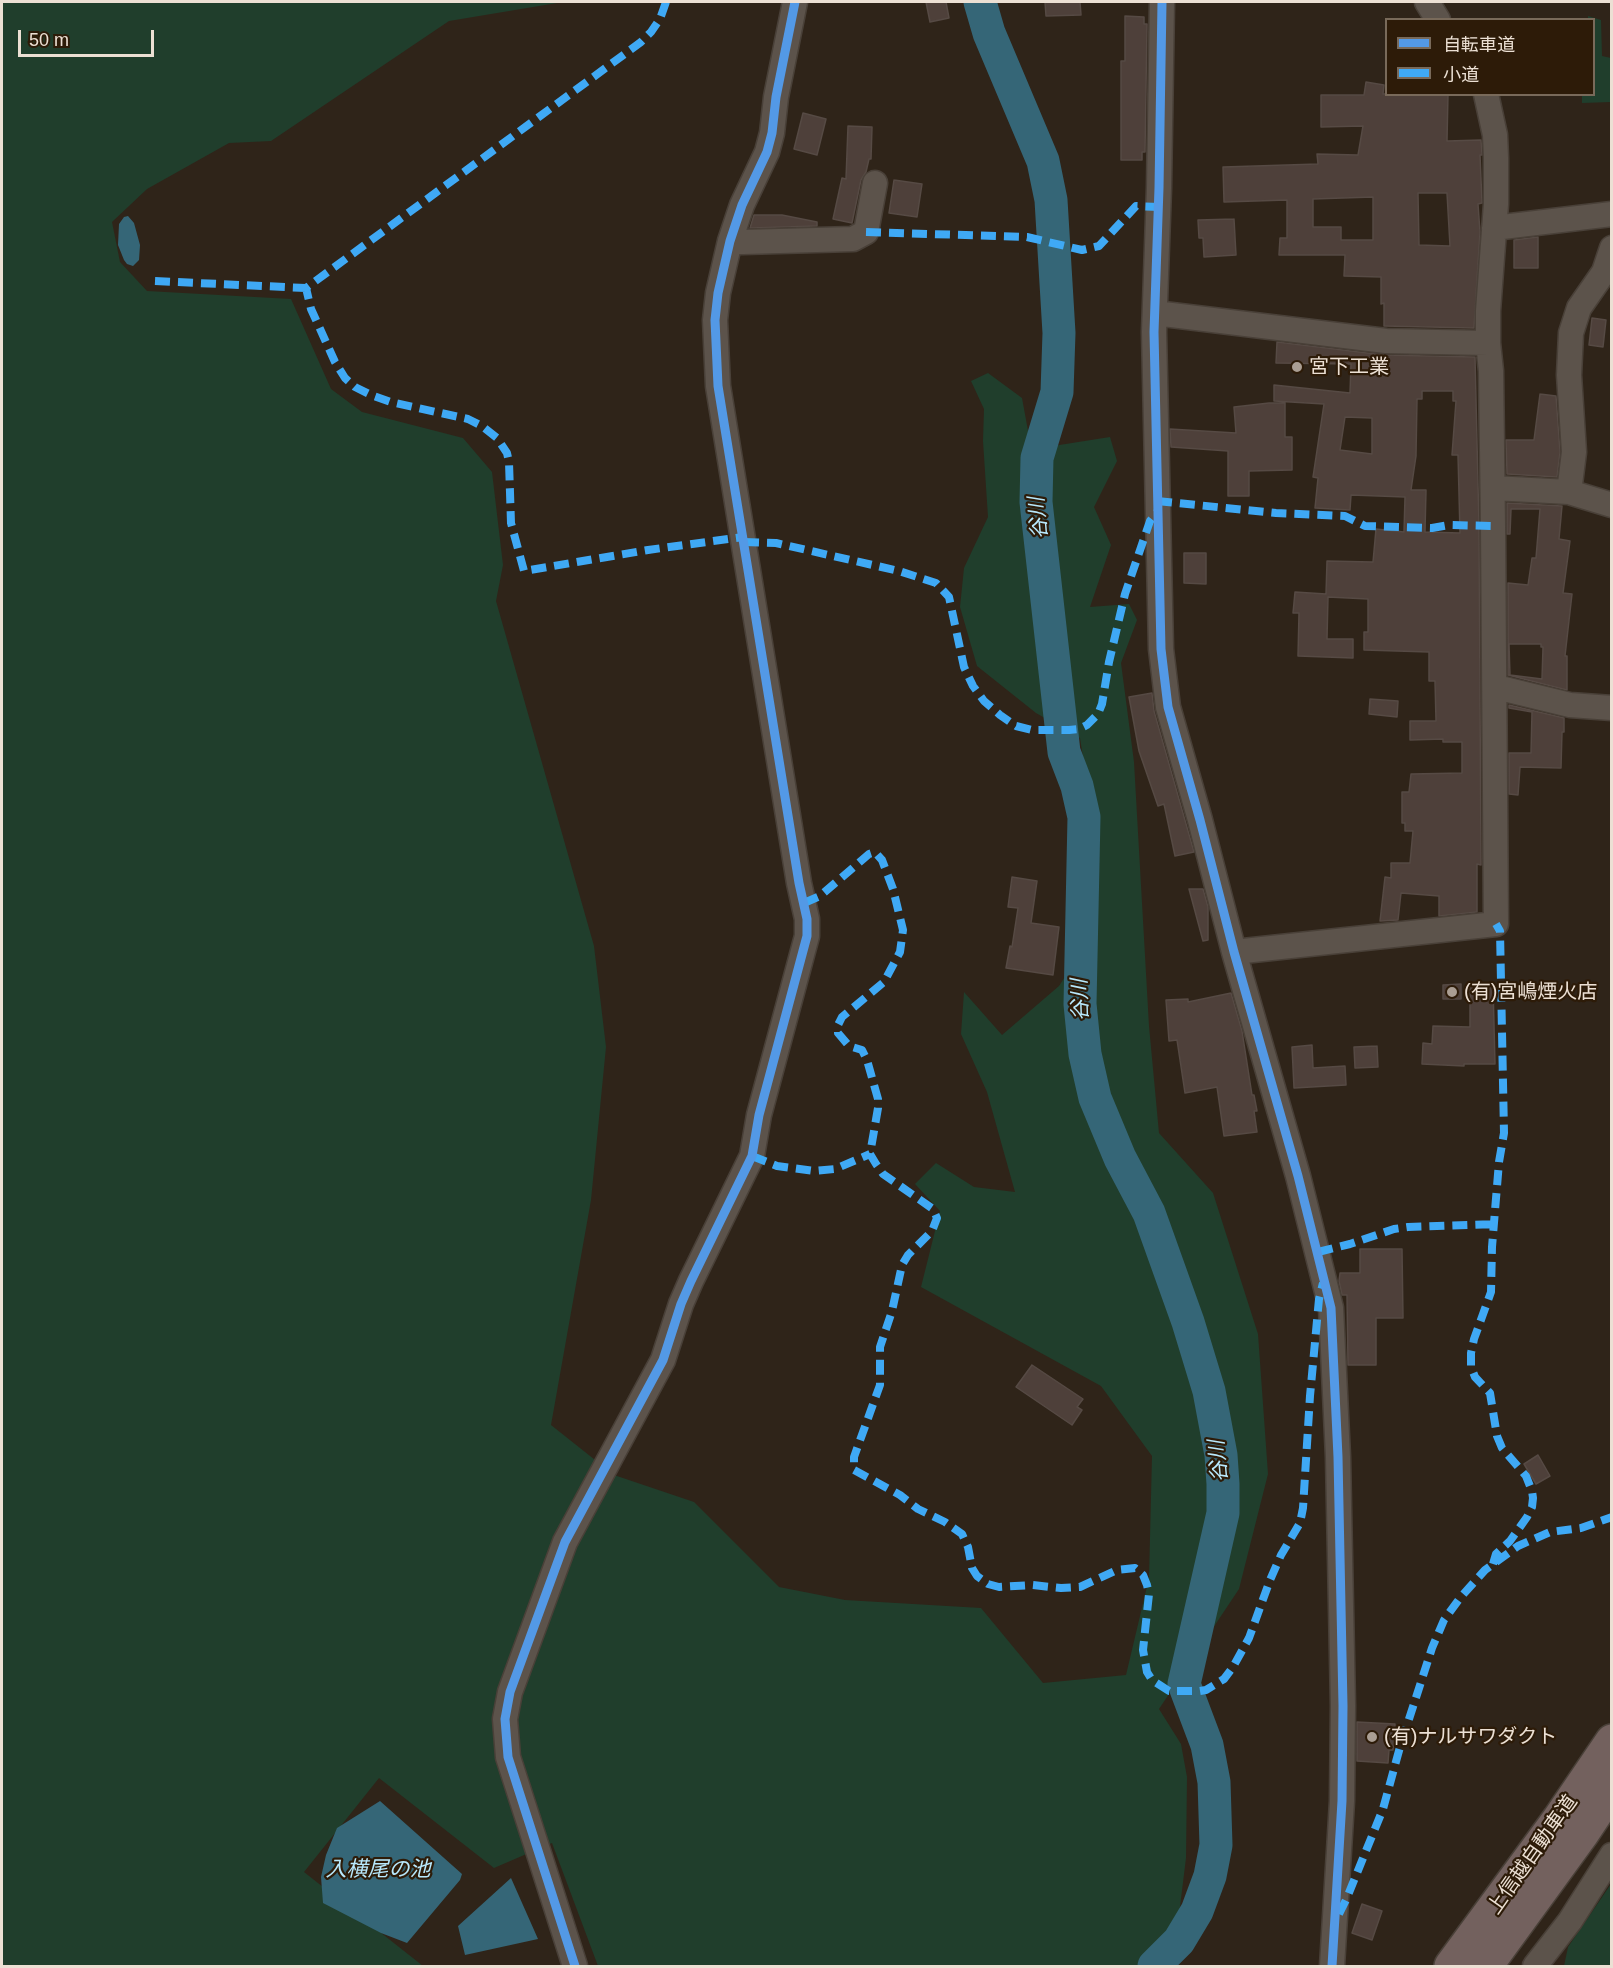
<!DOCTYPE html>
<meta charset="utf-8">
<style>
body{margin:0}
#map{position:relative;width:1613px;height:1968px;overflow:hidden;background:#2f2419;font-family:Helvetica,"Noto Sans JP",sans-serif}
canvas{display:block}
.frame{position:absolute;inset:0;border:3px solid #ece0d4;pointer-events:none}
.legend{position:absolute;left:1385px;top:18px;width:210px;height:78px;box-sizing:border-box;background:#2d1b08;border:2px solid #796a5a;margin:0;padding:8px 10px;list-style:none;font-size:18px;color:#ece0d4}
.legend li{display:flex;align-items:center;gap:12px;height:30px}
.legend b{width:30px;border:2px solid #796a5a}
.scale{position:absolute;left:18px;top:30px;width:136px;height:27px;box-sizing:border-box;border:3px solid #ece0d4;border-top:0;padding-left:8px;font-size:18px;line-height:21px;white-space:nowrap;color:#ece0d4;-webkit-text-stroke:4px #2d1b08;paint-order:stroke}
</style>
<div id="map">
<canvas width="1613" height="1968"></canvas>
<div class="frame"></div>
<ul class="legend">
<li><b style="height:8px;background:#5399e6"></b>自転車道</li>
<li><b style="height:8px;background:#3fa9f5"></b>小道</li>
</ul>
<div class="scale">50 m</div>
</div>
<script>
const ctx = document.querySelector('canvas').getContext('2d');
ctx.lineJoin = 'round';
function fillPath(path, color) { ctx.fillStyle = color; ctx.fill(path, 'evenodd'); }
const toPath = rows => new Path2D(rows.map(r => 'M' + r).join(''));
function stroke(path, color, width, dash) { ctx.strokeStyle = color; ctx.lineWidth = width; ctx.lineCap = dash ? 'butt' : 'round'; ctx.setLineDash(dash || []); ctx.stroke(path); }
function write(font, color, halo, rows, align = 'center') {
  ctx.font = font + ' Helvetica,"Noto Sans JP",sans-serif'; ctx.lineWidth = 4.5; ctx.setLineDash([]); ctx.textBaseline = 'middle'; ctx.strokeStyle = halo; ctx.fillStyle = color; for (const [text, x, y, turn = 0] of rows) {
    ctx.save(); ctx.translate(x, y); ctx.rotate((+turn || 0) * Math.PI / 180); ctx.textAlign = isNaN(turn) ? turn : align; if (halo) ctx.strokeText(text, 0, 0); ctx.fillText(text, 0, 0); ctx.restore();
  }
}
const green = toPath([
 [2,2,563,2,449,21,271,141,229,143,147,189,112,222,120,262,147,291,291,299,331,389,362,412,463,438,492,472,503,565,496,601,594,946,606,1047,591,1200,551,1425,614,1475,694,1502,779,1587,845,1600,981,1608,1043,1683,1126,1675,1149,1578,1152,1456,1101,1386,921,1287,940,1211,915,1184,936,1163,974,1187,1015,1192,987,1092,961,1034,964,992,1002,1035,1059,986,1095,930,1097,846,1080,738,1036,713,977,666,960,607,964,568,988,517,983,441,984,409,971,381,988,373,1022,398,1029,436,1053,446,1110,437,1117,461,1094,507,1111,545,1090,607,1129,604,1137,620,1121,663,1134,762,1149,1026,1159,1133,1213,1193,1258,1334,1268,1474,1239,1589,1159,1709,1181,1744,1187,1777,1186,1858,1178,1923,1138,1966,598,1966,552,1843,494,1868,379,1778,304,1872,423,1966,2,1966],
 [1588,16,1601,20,1602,56,1611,58,1611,102,1582,103,1582,95,1594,94,1594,20,1588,19],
 [1611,1884,1611,1966,1564,1966,1568,1947]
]);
const water = toPath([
 [128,216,134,223,140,245,139,260,133,266,127,264,124,260,118,245,119,224,124,217],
 [380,1801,462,1874,460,1880,407,1943,381,1933,323,1903,321,1877,326,1855,337,1828],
 [511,1878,538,1939,465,1955,458,1926]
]);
const river = toPath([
 [980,2,989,33,1043,161,1051,200,1059,333,1057,392,1037,458,1036,502,1064,752,1077,786,1084,817,1080,1004,1085,1054,1095,1098,1120,1158,1149,1213,1188,1322,1209,1391,1221,1455,1223,1484,1223,1513,1184,1684,1207,1745,1214,1782,1216,1845,1210,1876,1197,1911,1179,1941,1154,1966]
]);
const building = toPath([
 [926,2,946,2,949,18,930,22,926,2],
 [1045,2,1080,2,1081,15,1046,16,1045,2],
 [1125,16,1144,17,1144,24,1147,24,1145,152,1142,152,1142,160,1121,160,1121,61,1125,61,1125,16],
 [1366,82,1384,85,1383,94,1448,94,1447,141,1481,140,1482,155,1480,155,1482,203,1478,204,1480,232,1474,328,1384,326,1384,303,1381,304,1381,277,1344,276,1345,255,1279,255,1280,238,1287,238,1287,200,1224,202,1223,167,1318,164,1317,154,1358,155,1363,126,1321,127,1321,95,1364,95,1366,82],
 [1418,193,1447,193,1450,246,1419,245,1418,193],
 [1373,197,1373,240,1341,240,1341,227,1313,227,1313,199,1373,197],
 [803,113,826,119,817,155,794,149,803,113],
 [848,126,872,127,871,159,869,159,866,172,861,180,852,223,833,219,842,178,846,179,848,126],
 [894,180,922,184,917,217,889,213,894,180],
 [754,215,782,215,817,222,817,226,750,228,754,215],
 [1234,219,1236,255,1204,257,1203,238,1199,238,1198,220,1234,219],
 [1538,237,1538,268,1514,268,1514,240,1538,237],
 [1592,318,1606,320,1603,347,1589,345,1592,318],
 [1277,342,1384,355,1475,357,1479,526,1481,865,1477,864,1477,912,1439,916,1439,896,1401,893,1398,920,1380,921,1385,877,1391,878,1391,863,1410,863,1413,831,1405,831,1405,823,1402,823,1402,792,1409,792,1411,774,1462,773,1462,742,1443,742,1443,739,1410,740,1410,721,1436,721,1435,681,1429,681,1429,652,1364,650,1364,632,1368,632,1368,599,1328,597,1327,639,1353,639,1353,658,1298,656,1299,613,1293,613,1295,592,1326,594,1327,561,1373,562,1376,529,1404,532,1405,497,1351,495,1350,510,1315,508,1318,478,1313,477,1324,404,1274,401,1274,385,1350,393,1351,364,1276,363,1277,342],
 [1422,391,1453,391,1453,401,1456,401,1452,455,1458,455,1460,533,1425,532,1426,490,1411,490,1416,456,1417,399,1422,399,1422,391],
 [1345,417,1372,418,1372,454,1340,450,1345,417],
 [1540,394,1556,396,1560,452,1557,477,1507,474,1506,440,1534,440,1540,394],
 [1269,403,1285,403,1285,437,1292,437,1292,470,1249,471,1249,496,1228,496,1228,451,1171,447,1170,429,1236,433,1234,407,1269,403],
 [1507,503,1562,506,1559,539,1570,541,1563,593,1572,594,1565,656,1567,656,1567,690,1508,675,1508,583,1528,585,1532,558,1536,558,1540,509,1511,509,1510,534,1507,534,1507,503],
 [1509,644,1541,644,1541,647,1543,647,1542,679,1510,675,1509,644],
 [1184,553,1206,553,1206,584,1184,583,1184,553],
 [1152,693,1154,711,1194,852,1175,856,1164,804,1158,806,1139,751,1129,697,1152,693],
 [1370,699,1398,701,1397,717,1369,714,1370,699],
 [1509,705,1564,718,1564,732,1562,732,1561,768,1520,767,1518,795,1509,794,1509,753,1531,753,1532,712,1509,708,1509,705],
 [1012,877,1037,881,1031,923,1059,927,1053,975,1006,968,1010,946,1012,947,1018,908,1008,907,1012,877],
 [1189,889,1203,889,1208,907,1208,940,1203,941,1189,889],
 [1461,984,1461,999,1443,999,1443,985,1461,984],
 [1470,986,1493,986,1495,1064,1464,1064,1464,1066,1422,1064,1423,1043,1432,1044,1433,1026,1470,1027,1470,986],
 [1231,993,1242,1031,1252,1095,1254,1095,1257,1111,1254,1111,1257,1132,1224,1136,1217,1087,1185,1093,1177,1040,1169,1041,1166,1000,1188,999,1188,1002,1231,993],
 [1312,1045,1313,1068,1345,1066,1346,1085,1294,1088,1292,1047,1312,1045],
 [1377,1046,1378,1067,1355,1068,1354,1047,1377,1046],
 [1360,1249,1402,1249,1403,1318,1376,1318,1376,1365,1348,1365,1347,1295,1342,1295,1339,1281,1340,1273,1360,1273,1360,1249],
 [1032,1365,1083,1399,1077,1407,1082,1410,1072,1425,1016,1387,1032,1365],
 [1538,1455,1550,1476,1536,1484,1524,1464,1538,1455],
 [1357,1722,1395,1724,1393,1750,1389,1750,1388,1763,1357,1761,1357,1722],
 [1362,1904,1382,1911,1372,1940,1352,1933,1362,1904]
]);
const minor = toPath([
 [1162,2,1159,188,1154,332,1161,649,1168,707,1200,820,1234,952,1298,1176,1331,1308,1338,1457,1343,1706,1342,1801,1332,1966],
 [1427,2,1438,20],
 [1494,228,1612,214],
 [730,241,743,242,853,239,866,232,875,183],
 [1155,313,1386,341,1488,343],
 [1493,488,1569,492,1612,505],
 [1569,492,1574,452,1569,375,1571,333,1579,308,1604,272,1612,248],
 [1496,687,1570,705,1612,708],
 [1234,952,1496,924,1493,526,1491,371,1488,343,1488,311,1496,204,1496,158,1495,135,1486,94],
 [575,1966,508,1757,505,1719,510,1692,565,1542,663,1360,681,1304,691,1281,752,1156,759,1115,807,936,807,919,799,883,718,386,715,320,718,293,730,241,742,205,767,152,772,133,776,97,795,2],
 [1535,1966,1570,1921,1612,1855]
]);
const highway = toPath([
 [1451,1966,1559,1819,1612,1741],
 [1486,1966,1582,1834,1612,1789]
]);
const quiet = toPath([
 [666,2,660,19,651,32,641,42,306,288,311,309,335,362,345,378,355,387,371,395,391,402,468,419,482,426,497,438,507,453,509,462,511,523,524,571,648,550,743,537],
 [866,232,1027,237,1082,250,1099,246,1136,206,1159,207],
 [155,281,306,288],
 [1157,501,1276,513,1345,516,1365,526,1432,528,1449,525,1493,526],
 [744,542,776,543,899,571,936,583,949,597,964,667,973,686,984,701,1000,715,1016,726,1032,730,1069,730,1079,729,1087,725,1098,714,1102,704,1109,662,1125,594,1150,521,1157,512],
 [804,903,820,896,869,854,875,852,882,860,893,889,903,930,900,952,884,982,842,1017,838,1025,838,1033,849,1046,862,1050,867,1060,878,1099,878,1108,870,1154,876,1164,883,1174,933,1209,937,1218,932,1231,908,1255,902,1265,892,1311,880,1347,880,1385,854,1457,854,1470,900,1495,918,1509,945,1522,962,1534,968,1547,972,1568,977,1576,988,1584,999,1587,1032,1585,1061,1588,1080,1587,1117,1570,1135,1568,1143,1575,1147,1585,1149,1594,1143,1650,1147,1672,1152,1680,1169,1691,1200,1691,1206,1690,1224,1679,1233,1667,1249,1638,1270,1580,1281,1555,1300,1523,1303,1508,1310,1396,1319,1299,1323,1283],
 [752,1156,777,1166,814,1171,835,1169,870,1154],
 [1318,1252,1350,1244,1394,1229,1408,1227,1494,1224],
 [1493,1564,1496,1554,1510,1541,1527,1517,1532,1507,1533,1498,1532,1491,1526,1476,1502,1448,1497,1436,1490,1393,1475,1377,1471,1367,1471,1353,1474,1339,1491,1292,1492,1247,1499,1162,1504,1133,1500,931,1496,924],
 [1339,1914,1346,1900,1383,1809,1400,1747,1432,1648,1444,1620,1460,1598,1485,1570,1518,1546,1550,1532,1581,1528,1612,1517]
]);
const cycleway = toPath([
 [1162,2,1159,188,1154,332,1161,649,1168,707,1200,820,1234,952,1298,1176,1331,1308,1338,1457,1343,1706,1342,1801,1332,1966],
 [575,1966,508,1757,505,1719,510,1692,565,1542,663,1360,681,1304,691,1281,752,1156,759,1115,807,936,807,919,799,883,718,386,715,320,718,293,730,241,742,205,767,152,772,133,776,97,795,2]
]);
const markers = [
 [1297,367,6,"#aa9e93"],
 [1452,992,6,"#aa9e93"],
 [1372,1737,6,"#aa9e93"]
];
const poiNames = [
 ["宮下工業",1309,367],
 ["(有)宮嶋煙火店",1464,992],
 ["(有)ナルサワダクト",1384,1737]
];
const streetNames = [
 ["上信越自動車道",1533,1855,-55]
];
const waterNames = [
 ["谷川",1039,518,-95],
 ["谷川",1081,1000,-92],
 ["谷川",1219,1461,-95],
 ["入横尾の池",378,1870]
];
fillPath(green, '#203e2c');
fillPath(water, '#356677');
stroke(river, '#356677', 33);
fillPath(building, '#4e403a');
stroke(building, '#564a44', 1.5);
stroke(minor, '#494038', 27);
stroke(highway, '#494038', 36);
stroke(minor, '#5c534b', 24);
stroke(highway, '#73615e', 33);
stroke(quiet, '#3fa9f5', 8, [15, 8]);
stroke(cycleway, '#5399e6', 9);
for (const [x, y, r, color] of markers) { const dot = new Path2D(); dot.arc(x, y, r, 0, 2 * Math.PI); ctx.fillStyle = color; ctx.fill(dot); stroke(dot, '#2d1b08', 2); }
write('20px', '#ece0d4', '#2d1b08', poiNames, 'left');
write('20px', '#ece0d4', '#2d1b08', streetNames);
write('italic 21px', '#b8e9fd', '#2d1b08', waterNames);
</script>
